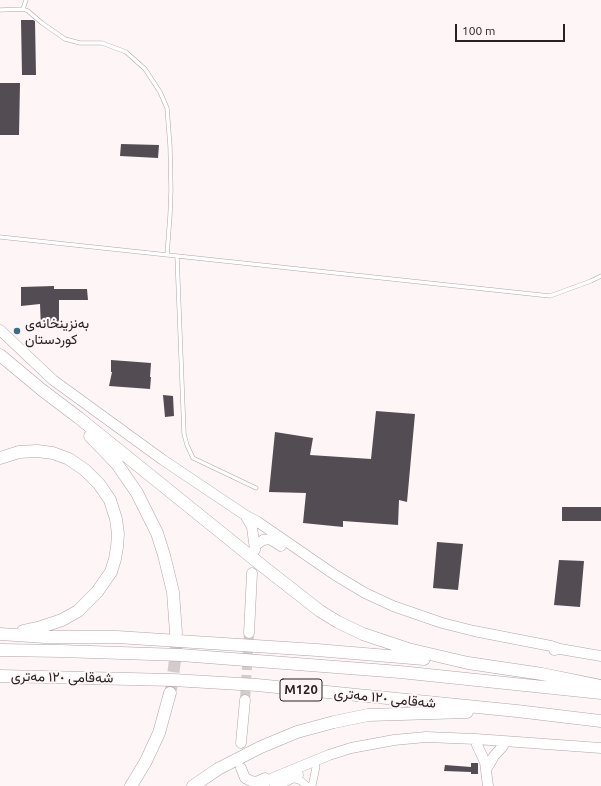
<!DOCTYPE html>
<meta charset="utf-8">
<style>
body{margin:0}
#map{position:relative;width:601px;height:786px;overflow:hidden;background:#fef5f7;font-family:Ubuntu,sans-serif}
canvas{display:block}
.scale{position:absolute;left:455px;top:24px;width:110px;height:18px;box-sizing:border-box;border:2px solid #262122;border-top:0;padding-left:5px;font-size:12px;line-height:14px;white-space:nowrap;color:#262122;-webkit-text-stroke:3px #fef5f7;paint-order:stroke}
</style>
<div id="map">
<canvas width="601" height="786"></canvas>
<div class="scale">100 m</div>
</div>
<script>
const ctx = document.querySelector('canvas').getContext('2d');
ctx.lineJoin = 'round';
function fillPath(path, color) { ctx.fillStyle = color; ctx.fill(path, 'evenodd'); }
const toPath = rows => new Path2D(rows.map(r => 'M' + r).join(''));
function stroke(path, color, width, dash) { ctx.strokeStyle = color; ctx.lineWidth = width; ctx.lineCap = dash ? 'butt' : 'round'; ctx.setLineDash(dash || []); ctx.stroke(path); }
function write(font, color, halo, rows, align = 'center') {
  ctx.font = font + ' Ubuntu,Vazirmatn,sans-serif'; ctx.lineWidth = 4; ctx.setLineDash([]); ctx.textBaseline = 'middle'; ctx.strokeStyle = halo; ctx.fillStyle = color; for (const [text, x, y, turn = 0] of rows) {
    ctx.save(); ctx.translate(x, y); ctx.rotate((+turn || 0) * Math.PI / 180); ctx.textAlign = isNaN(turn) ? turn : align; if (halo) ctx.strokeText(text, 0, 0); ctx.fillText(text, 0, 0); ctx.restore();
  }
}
const building = toPath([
 [21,20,33,20,35,21,36,75,22,75],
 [0,83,20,83,19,135,0,135],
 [121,144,159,145,158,158,120,156],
 [54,286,54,289,87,289,88,300,59,300,59,328,41,329,40,304,21,306,21,287],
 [111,360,151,363,150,377,151,377,150,389,109,386,112,372,111,372],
 [163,395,173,396,174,416,165,417],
 [376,411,415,414,407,502,399,500,398,525,343,521,343,527,303,523,306,493,269,492,275,432,313,438,310,455,371,459],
 [562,507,601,507,601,521,562,521],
 [437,542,463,544,458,590,433,588],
 [559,560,584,561,580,607,554,605],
 [471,763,478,763,478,774,471,774,471,772,444,771,445,765,471,767]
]);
const secondaryTunnel = toPath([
 [245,700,249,633]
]);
const highwayTunnel = toPath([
 [171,690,176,653,176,633]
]);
const lane = toPath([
 [23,9,26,0],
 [0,10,23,9,28,11,42,23,65,39,80,43,102,43,126,52,145,69,160,92,167,108,170,146,171,190,170,215,167,255],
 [0,237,550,296,591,281,601,276],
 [177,256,184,434,187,445,193,458,256,488]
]);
const street = toPath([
 [292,778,301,781,307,786],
 [312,786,316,767]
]);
const secondary = toPath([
 [0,330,53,380,163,460,245,515,258,522,335,575,365,593,393,606,442,623,474,631,551,646,560,649],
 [245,515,252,527,255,550],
 [256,545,263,540,270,539,281,546],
 [249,633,252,573],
 [554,650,560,649,601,656],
 [241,743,245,700],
 [477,745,485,762,488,786],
 [241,768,245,778,251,781,256,782,265,778],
 [487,768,494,756,503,746],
 [258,786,273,778,329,755,351,748,394,740,426,737,476,739,601,748],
 [275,786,298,775]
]);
const highway = toPath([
 [0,355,42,390,79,418,265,568,320,611,338,622,363,634,408,649,468,663,542,674,601,686],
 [90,436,117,464,126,477,137,493,157,533,164,555,173,592,176,633],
 [0,458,19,452,37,451,53,453,69,459,85,470,99,484,110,500,116,519,118,534,117,547,115,559,111,572,97,592,78,611,62,620,41,627,23,631],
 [0,634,45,637,117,637,317,650,424,659],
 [0,650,61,651,181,655,400,672,601,693],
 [0,676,173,680,257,685,517,711,601,721],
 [131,786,146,761,159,733,170,693],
 [193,786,218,769,261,747,297,732,334,722,368,715,467,712]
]);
const markers = [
 [17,331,4,"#347188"]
];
const shields = [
 [301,690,42]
];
const shieldNames = [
 ["M120",301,690]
];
const poiNames = [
 ["بەنزینخانەی",25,323],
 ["کوردستان",25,339]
];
const streetNames = [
 ["شەقامی ١٢٠ مەتری",62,677,1],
 ["شەقامی ١٢٠ مەتری",385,698,6]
];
fillPath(building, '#544c53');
stroke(secondaryTunnel, '#d3cbcc', 10, [10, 5]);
stroke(highwayTunnel, '#d3cbcc', 12, [12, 6]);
stroke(lane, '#b1a4a8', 4.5);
stroke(street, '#b1a4a8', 8);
stroke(secondary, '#b1a4a8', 11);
stroke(highway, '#b1a4a8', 13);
stroke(lane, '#fff', 3.5);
stroke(street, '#fff', 7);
stroke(secondary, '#fff', 10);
stroke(highway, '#fff', 12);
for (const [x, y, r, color] of markers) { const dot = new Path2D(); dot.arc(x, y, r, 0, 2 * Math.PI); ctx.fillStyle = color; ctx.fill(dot); stroke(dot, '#fef5f7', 1.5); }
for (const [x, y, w] of shields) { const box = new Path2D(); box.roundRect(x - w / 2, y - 11, w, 22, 3); ctx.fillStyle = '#fef5f7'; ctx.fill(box); stroke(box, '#262122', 1); }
write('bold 13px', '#262122', null, shieldNames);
write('14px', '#262122', '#fef5f7', poiNames, 'left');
write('14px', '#262122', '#fef5f7', streetNames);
</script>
